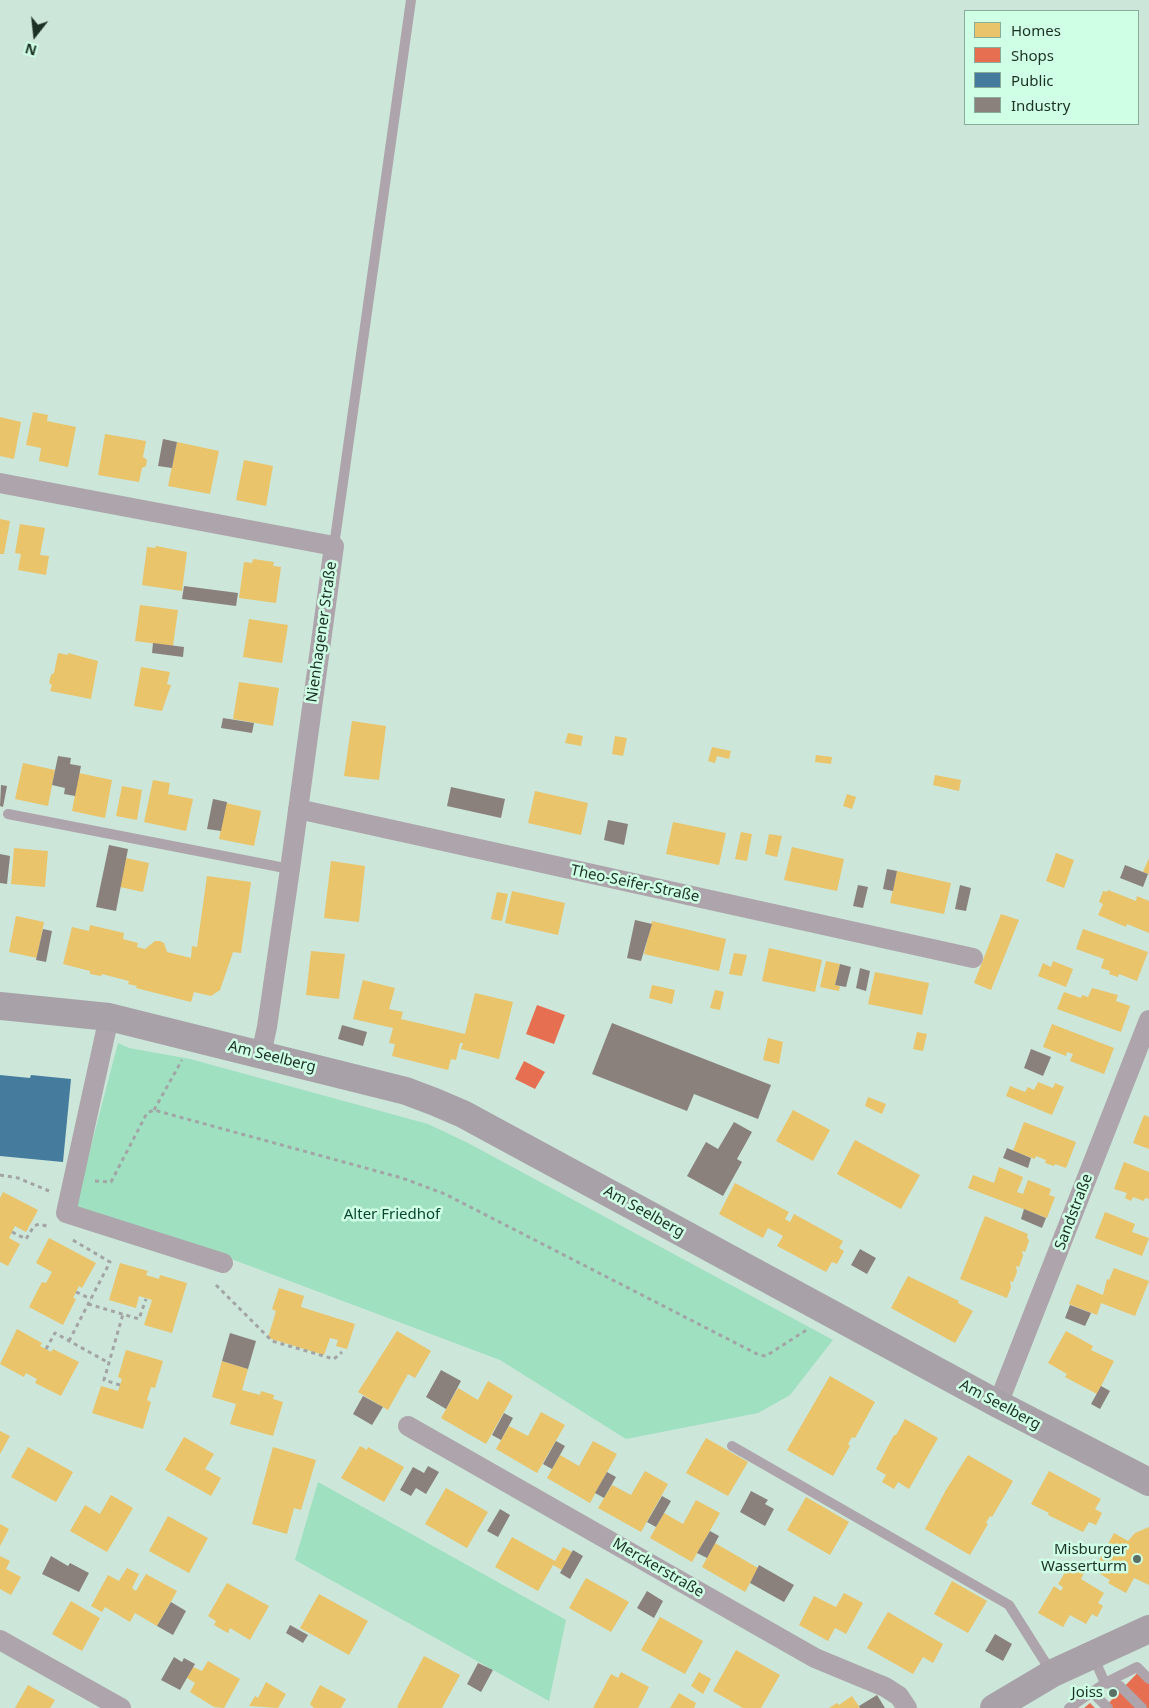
<!DOCTYPE html>
<meta charset="utf-8">
<style>
body{margin:0}
#map{position:relative;width:1149px;height:1708px;overflow:hidden;background:#cce6d9;font-family:"Noto Sans",sans-serif}
canvas{display:block}
.legend{position:absolute;left:964px;top:10px;width:175px;height:115px;box-sizing:border-box;background:#cfffe5;border:1px solid #88ac99;margin:0;padding:6px 9px;list-style:none;font-size:15px;color:#1d3026}
.legend li{display:flex;align-items:center;gap:10px;height:25px}
.legend b{width:25px;border:1px solid #88ac99}
.north{position:absolute;left:10px;top:10px;width:50px;height:50px;-webkit-text-stroke:4px #cfffe5;paint-order:stroke;rotate:196deg;font-size:14px;font-weight:700;line-height:20px;text-align:center;color:#1d3026}
.north::after{content:'';display:block;margin:auto;width:18px;height:22px;background:#1d3026;clip-path:polygon(50% 0,100% 100%,50% 72%,0 100%)}
</style>
<div id="map">
<canvas width="1149" height="1708"></canvas>
<ul class="legend">
<li><b style="height:14px;background:#e9c46a"></b>Homes</li>
<li><b style="height:14px;background:#e76f51"></b>Shops</li>
<li><b style="height:14px;background:#457b9d"></b>Public</li>
<li><b style="height:14px;background:#8a817c"></b>Industry</li>
</ul>
<div class="north">N</div>
</div>
<script>
const ctx = document.querySelector('canvas').getContext('2d');
ctx.lineJoin = 'round';
function fillPath(path, color) { ctx.fillStyle = color; ctx.fill(path, 'evenodd'); }
const toPath = rows => new Path2D(rows.map(r => 'M' + r).join(''));
function stroke(path, color, width, dash) { ctx.strokeStyle = color; ctx.lineWidth = width; ctx.lineCap = dash ? 'butt' : 'round'; ctx.setLineDash(dash || []); ctx.stroke(path); }
function write(font, color, halo, rows, align = 'center') {
  ctx.font = font + ' "Noto Sans",sans-serif'; ctx.lineWidth = 5; ctx.setLineDash([]); ctx.textBaseline = 'middle'; ctx.strokeStyle = halo; ctx.fillStyle = color; for (const [text, x, y, turn = 0] of rows) {
    ctx.save(); ctx.translate(x, y); ctx.rotate((+turn || 0) * Math.PI / 180); ctx.textAlign = isNaN(turn) ? turn : align; if (halo) ctx.strokeText(text, 0, 0); ctx.fillText(text, 0, 0); ctx.restore();
  }
}
const green = toPath([
 [118,1043,129,1048,190,1059,428,1124,468,1143,833,1340,790,1395,758,1413,626,1439,500,1360,226,1257,74,1211],
 [318,1482,566,1620,549,1701,295,1560]
]);
const homes = toPath([
 [33,412,48,415,47,421,76,427,68,467,39,461,41,448,26,445],
 [0,417,21,422,14,459,0,456],
 [105,434,146,441,143,457,147,460,146,466,142,468,139,482,98,475],
 [177,442,219,451,210,494,168,486],
 [244,460,273,466,266,506,236,500],
 [0,519,10,521,4,554,0,554],
 [20,524,45,528,40,555,49,556,46,575,18,570,21,554,15,553],
 [156,546,187,552,182,591,142,585,147,547,155,548],
 [253,559,274,562,273,566,281,567,276,603,239,598,244,562,252,563],
 [140,605,178,610,173,646,135,641],
 [249,619,288,625,282,663,243,657],
 [58,653,68,655,68,653,98,661,91,699,50,691,52,685,49,683,51,675,54,673],
 [141,667,170,672,167,684,171,685,162,711,134,706],
 [239,682,279,688,273,726,233,719],
 [352,721,386,726,379,780,344,776],
 [568,733,583,736,581,746,565,743],
 [615,736,627,738,623,756,612,754],
 [712,747,731,751,729,759,717,756,715,763,708,761],
 [816,755,832,757,831,764,815,762],
 [23,763,55,770,48,806,15,799],
 [79,773,112,780,105,818,72,811],
 [935,775,961,780,959,791,933,785],
 [153,780,170,783,168,794,193,799,186,831,144,822],
 [122,786,142,790,137,820,116,816],
 [535,791,588,803,581,835,528,823],
 [847,794,856,797,852,809,843,806],
 [226,803,261,811,254,846,219,839],
 [673,822,726,833,719,865,666,854],
 [741,832,752,834,747,861,735,859],
 [769,834,782,836,777,857,765,854],
 [792,847,844,859,837,891,784,880],
 [14,848,48,851,45,887,11,884],
 [1056,853,1074,860,1064,888,1046,881],
 [126,858,149,863,143,892,120,887],
 [1149,858,1149,874,1143,872],
 [331,861,365,866,359,922,324,918],
 [897,871,951,883,944,914,890,903],
 [207,876,251,882,241,953,233,952,220,990,211,996,194,992,191,1002,136,988,137,986,128,984,129,981,102,974,101,976,90,974,90,971,63,964,72,927,89,931,90,925,124,933,123,939,138,943,137,947,145,949,155,941,160,941,164,943,167,952,191,958,192,946,197,947],
 [1108,890,1136,901,1137,896,1149,901,1149,933,1127,924,1126,927,1098,915,1103,904,1099,902,1103,891,1107,892],
 [512,891,565,903,558,935,505,923],
 [497,892,508,894,502,921,491,919],
 [1001,914,1019,920,991,990,974,983],
 [16,916,44,922,37,958,9,952],
 [652,921,726,939,719,971,644,954],
 [1083,929,1148,952,1137,981,1119,974,1118,977,1109,974,1110,971,1101,968,1104,959,1076,949],
 [769,948,822,960,815,992,762,981],
 [311,951,345,954,339,999,306,995],
 [734,953,747,955,742,976,729,974],
 [826,961,840,964,835,985,840,986,839,991,820,987],
 [1053,961,1073,969,1066,987,1038,976,1043,963,1051,967],
 [875,972,929,983,922,1015,868,1004],
 [363,980,395,988,389,1009,403,1012,401,1019,465,1034,475,993,513,1002,499,1059,461,1049,463,1043,460,1043,456,1060,451,1059,448,1070,392,1056,395,1044,389,1043,393,1028,353,1019],
 [652,985,675,990,672,1004,649,998],
 [1092,988,1118,995,1116,1001,1130,1006,1121,1032,1057,1009,1064,992,1081,998,1082,995,1088,997],
 [715,990,724,992,720,1010,710,1008],
 [1052,1024,1114,1048,1104,1074,1070,1061,1073,1054,1067,1052,1066,1056,1043,1047],
 [917,1032,927,1034,923,1051,913,1049],
 [768,1038,783,1042,779,1064,763,1060],
 [1038,1082,1053,1088,1055,1083,1064,1087,1052,1115,1006,1096,1010,1086,1025,1092,1028,1087,1034,1090],
 [868,1097,886,1104,882,1114,865,1106],
 [793,1110,830,1130,813,1161,776,1141],
 [1144,1115,1149,1117,1149,1149,1133,1143],
 [1024,1122,1076,1142,1066,1168,1055,1164,1054,1166,1045,1163,1046,1160,1036,1156,1035,1159,1013,1151],
 [855,1140,920,1175,901,1209,837,1174],
 [1124,1162,1149,1172,1149,1199,1145,1198,1144,1201,1133,1197,1131,1201,1125,1198,1127,1193,1114,1189],
 [999,1167,1023,1177,1017,1192,1023,1194,1028,1180,1051,1189,1049,1195,1055,1197,1047,1218,968,1188,973,1175,994,1183],
 [735,1183,789,1212,785,1219,790,1222,794,1214,843,1241,839,1248,844,1251,837,1264,832,1262,826,1272,777,1246,783,1236,778,1233,768,1228,763,1238,719,1214],
 [3,1192,38,1210,26,1232,15,1226,9,1238,20,1244,8,1266,0,1262,0,1198],
 [1105,1212,1135,1224,1132,1232,1149,1238,1142,1256,1095,1238],
 [985,1216,1028,1234,1027,1237,1029,1241,1025,1252,1022,1251,1023,1256,1019,1267,1016,1266,1017,1272,1013,1282,1010,1281,1011,1287,1007,1298,960,1279],
 [49,1238,96,1263,82,1288,79,1286,73,1298,76,1299,63,1325,29,1307,42,1282,46,1283,52,1272,36,1263],
 [120,1263,148,1271,146,1275,159,1279,160,1275,187,1283,172,1333,144,1325,152,1300,139,1296,136,1308,109,1300],
 [1114,1268,1149,1281,1135,1316,1101,1303,1097,1315,1069,1304,1077,1284,1103,1295,1107,1279,1109,1280],
 [908,1276,959,1301,958,1303,973,1311,955,1343,891,1308],
 [279,1288,304,1296,301,1307,355,1324,347,1349,336,1346,338,1340,330,1338,324,1355,268,1338,276,1311,272,1309],
 [17,1329,42,1343,40,1346,46,1349,51,1352,53,1349,79,1362,61,1396,35,1383,37,1379,26,1373,24,1377,0,1364],
 [397,1331,431,1351,415,1378,408,1374,388,1410,358,1392],
 [1066,1331,1093,1346,1091,1350,1114,1361,1097,1394,1065,1377,1067,1374,1048,1363],
 [126,1350,163,1361,155,1388,151,1387,147,1400,151,1402,143,1429,92,1413,101,1386,118,1391,122,1379,118,1377],
 [222,1361,248,1369,242,1390,260,1395,261,1391,274,1395,273,1399,283,1402,273,1436,230,1424,236,1404,212,1397],
 [830,1376,875,1402,855,1438,852,1437,848,1444,850,1446,833,1476,787,1450],
 [488,1381,513,1396,486,1444,441,1418,458,1388,478,1400],
 [541,1412,565,1425,537,1473,496,1449,509,1426,528,1436],
 [905,1419,938,1438,909,1489,898,1482,894,1489,882,1482,886,1475,876,1469,894,1435,896,1435],
 [0,1431,10,1436,0,1454],
 [184,1437,214,1454,205,1469,221,1478,211,1496,165,1470],
 [706,1438,748,1462,728,1496,686,1473],
 [593,1441,617,1454,590,1503,547,1478,560,1455,579,1466],
 [360,1446,367,1450,368,1447,404,1467,384,1502,341,1478],
 [28,1447,73,1472,56,1502,11,1477],
 [273,1447,316,1460,301,1510,294,1508,287,1534,252,1524],
 [968,1455,1013,1481,992,1517,990,1516,986,1523,988,1524,970,1555,925,1529,946,1490],
 [645,1471,668,1484,641,1532,598,1508,612,1485,631,1495],
 [1049,1471,1101,1499,1095,1509,1102,1513,1096,1525,1089,1522,1083,1532,1048,1515,1049,1513,1031,1504],
 [446,1488,488,1512,467,1548,425,1524],
 [111,1495,133,1508,107,1552,70,1531,85,1505,100,1514],
 [806,1497,849,1522,830,1555,787,1530],
 [696,1500,720,1513,692,1562,650,1538,664,1513,683,1524],
 [168,1516,208,1538,189,1573,149,1551],
 [0,1524,9,1529,0,1546],
 [1149,1527,1149,1585,1134,1578,1126,1593,1108,1583,1110,1580,1094,1570,1114,1533,1128,1541,1135,1533],
 [512,1537,555,1561,563,1547,572,1552,562,1570,553,1565,538,1591,495,1567],
 [715,1543,758,1568,745,1592,702,1567],
 [0,1556,10,1561,6,1569,21,1577,11,1595,0,1589],
 [1070,1564,1084,1573,1081,1579,1104,1593,1098,1603,1103,1606,1097,1617,1092,1614,1086,1624,1070,1615,1063,1627,1038,1613,1054,1586,1061,1591,1063,1587,1058,1584],
 [127,1568,139,1574,132,1588,136,1591,146,1574,177,1591,157,1626,135,1613,130,1622,105,1607,102,1612,91,1606,108,1575,119,1581],
 [586,1578,629,1602,611,1632,569,1608],
 [952,1581,987,1601,968,1633,934,1614],
 [227,1583,269,1606,250,1640,230,1628,228,1633,214,1625,216,1621,208,1616],
 [844,1593,863,1603,846,1634,835,1628,828,1641,799,1625,814,1596,836,1607],
 [319,1594,368,1621,349,1655,300,1628],
 [71,1601,100,1618,82,1651,52,1634],
 [888,1612,943,1644,933,1663,923,1657,913,1674,867,1648],
 [660,1617,703,1641,685,1674,641,1650],
 [736,1650,780,1675,761,1708,743,1708,713,1691],
 [424,1656,460,1675,442,1708,399,1708,397,1707],
 [208,1661,240,1679,224,1708,214,1707,190,1692,195,1683,187,1678,193,1667,202,1671],
 [621,1672,649,1687,638,1708,593,1708,611,1674,618,1678],
 [699,1672,711,1679,703,1694,691,1686],
 [266,1682,286,1694,278,1708,249,1706,255,1696,258,1698],
 [28,1685,55,1700,50,1708,15,1708],
 [320,1685,346,1699,341,1708,314,1708,310,1704],
 [679,1693,696,1703,694,1708,670,1708],
 [852,1696,860,1708,829,1708,837,1703,839,1705]
]);
const shops = toPath([
 [537,1005,565,1015,554,1044,526,1034],
 [524,1061,545,1072,535,1089,515,1079],
 [1143,1667,1149,1673,1149,1708,1104,1708],
 [1090,1703,1095,1708,1084,1708]
]);
const public = toPath([
 [0,1075,30,1078,31,1075,71,1079,63,1162,0,1156]
]);
const industry = toPath([
 [163,439,177,442,172,468,158,466],
 [184,586,238,593,236,606,182,599],
 [153,643,184,647,183,657,152,653],
 [223,718,254,723,252,733,221,728],
 [58,756,71,758,70,764,81,766,75,796,64,794,65,788,52,785],
 [1,785,7,786,3,807,0,806],
 [451,787,505,799,501,818,447,806],
 [213,799,227,802,221,831,207,829],
 [608,820,628,824,624,845,604,840],
 [109,845,128,849,116,911,96,907],
 [0,854,10,856,7,884,0,883],
 [1125,865,1148,874,1143,887,1120,878],
 [887,869,897,871,893,891,883,889],
 [858,885,868,887,863,908,853,906],
 [960,885,971,888,966,911,955,909],
 [635,920,652,924,641,961,627,958],
 [43,929,52,931,46,962,36,960],
 [840,964,851,967,846,987,835,985],
 [860,968,870,971,866,991,856,988],
 [612,1023,771,1085,758,1119,694,1094,687,1111,592,1074],
 [342,1025,367,1032,363,1046,338,1039],
 [1031,1049,1051,1057,1043,1076,1024,1068],
 [734,1122,752,1132,737,1159,742,1162,723,1196,687,1176,706,1142,718,1149],
 [1007,1148,1031,1158,1028,1168,1003,1158],
 [1024,1209,1046,1218,1042,1228,1021,1219],
 [860,1249,876,1258,867,1274,851,1265],
 [1070,1305,1091,1313,1085,1326,1065,1318],
 [230,1333,256,1341,248,1369,222,1361],
 [441,1370,461,1381,446,1409,426,1397],
 [1101,1386,1110,1391,1100,1409,1091,1404],
 [363,1396,383,1407,372,1425,353,1414],
 [504,1413,513,1418,501,1440,492,1435],
 [556,1441,565,1446,552,1469,543,1464],
 [428,1466,439,1472,426,1494,416,1488,411,1496,400,1490,413,1467,424,1473],
 [607,1472,616,1477,604,1498,595,1493],
 [751,1491,768,1500,765,1504,774,1509,765,1526,740,1512],
 [662,1496,671,1501,656,1527,647,1522],
 [500,1509,510,1515,498,1537,487,1531],
 [710,1531,719,1536,707,1558,697,1553],
 [573,1550,583,1556,570,1579,560,1573],
 [51,1556,68,1566,70,1563,89,1573,79,1592,42,1574],
 [759,1565,794,1585,784,1602,750,1583],
 [647,1591,663,1601,654,1618,637,1608],
 [171,1602,186,1611,173,1635,157,1626],
 [290,1625,308,1635,303,1643,286,1633],
 [995,1634,1012,1644,1003,1661,985,1651],
 [174,1657,182,1662,184,1658,195,1664,180,1690,161,1680],
 [478,1663,493,1670,481,1692,467,1684],
 [877,1695,885,1708,860,1708,859,1706]
]);
const path = toPath([
 [154,1110,182,1060],
 [0,1175,18,1178,49,1191],
 [95,1181,111,1182,147,1113,154,1110,402,1178,445,1194,759,1355,766,1356,808,1329],
 [12,1232,26,1239,34,1226,39,1224,50,1227],
 [216,1285,272,1341,334,1359,342,1352],
 [76,1292,91,1299],
 [88,1304,139,1319,146,1299],
 [69,1341,110,1262,71,1239],
 [46,1349,55,1333,109,1363],
 [120,1385,104,1380,123,1314]
]);
const lane = toPath([
 [334,546,411,0],
 [8,814,290,869],
 [732,1446,1009,1605,1052,1673],
 [1105,1683,1137,1667,1149,1679],
 [1105,1683,1120,1686,1142,1708],
 [1092,1692,1108,1708],
 [1069,1708,1105,1683,1093,1656]
]);
const street = toPath([
 [0,483,334,546,290,869,267,1027,261,1054],
 [298,809,973,958],
 [109,1017,66,1213,223,1263],
 [998,1404,1149,1020],
 [408,1426,815,1658,885,1687,899,1696,907,1708],
 [0,1640,121,1708]
]);
const secondary = toPath([
 [0,1006,109,1017,406,1091,435,1102,463,1114,998,1404,1149,1482],
 [994,1708,1053,1673,1149,1629]
]);
const markers = [
 [1137,1559,5,"#5a7065"],
 [1113,1693,5,"#5a7065"]
];
const streetNames = [
 ["Nienhagener Straße",322,632,-82],
 ["Theo-Seifer-Straße",635,884,12],
 ["Am Seelberg",272,1057,14],
 ["Am Seelberg",644,1212,29],
 ["Sandstraße",1074,1212,-69],
 ["Am Seelberg",1000,1405,28],
 ["Merckerstraße",658,1568,30]
];
const parkNames = [
 ["Alter Friedhof",392,1215]
];
const poiNames = [
 ["Misburger",1127,1550],
 ["Wasserturm",1127,1567],
 ["Joiss",1103,1693]
];
fillPath(green, '#9ee0c0');
fillPath(homes, '#e9c46a');
fillPath(shops, '#e76f51');
fillPath(public, '#457b9d');
fillPath(industry, '#8a817c');
stroke(path, '#a3a5a5', 3, [4, 4]);
stroke(lane, '#ada5ab', 10);
stroke(street, '#ada5ab', 20);
stroke(secondary, '#a8a2a8', 28);
for (const [x, y, r, color] of markers) { const dot = new Path2D(); dot.arc(x, y, r, 0, 2 * Math.PI); ctx.fillStyle = color; ctx.fill(dot); stroke(dot, '#cfffe5', 2); }
write('15px', '#1d3026', '#cfffe5', streetNames);
write('15px', '#07472f', '#cfffe5', parkNames);
write('15px', '#1d3026', '#cfffe5', poiNames, 'right');
</script>
